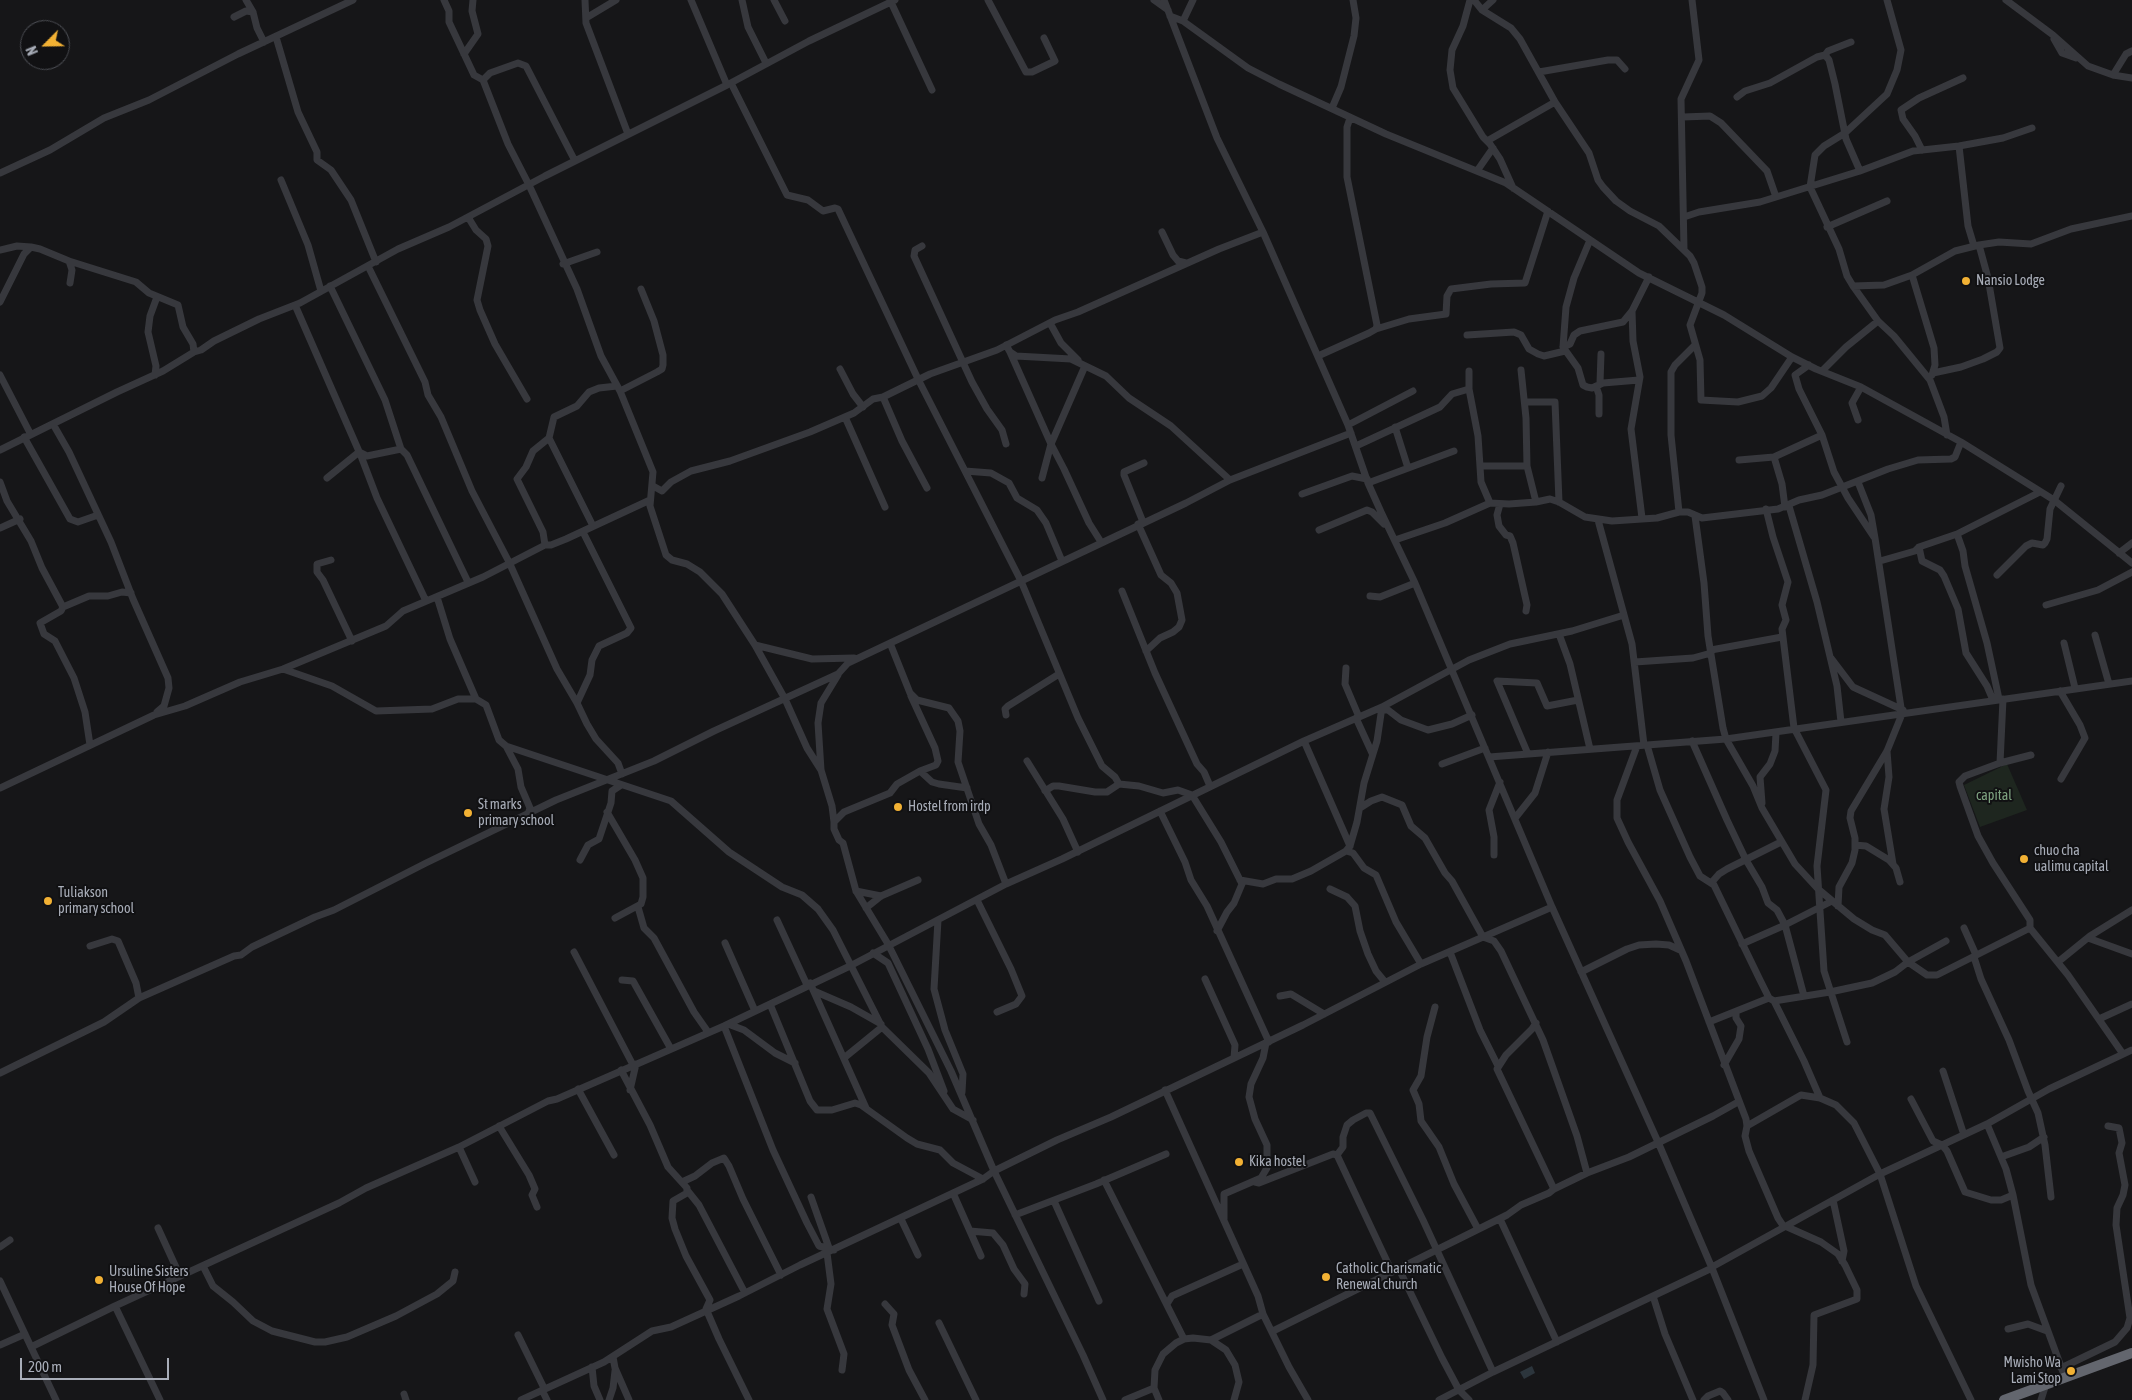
<!DOCTYPE html>
<style>
body{margin:0}
#map{position:relative;width:2132px;height:1400px;overflow:hidden;background:#161618;font-family:"Asap Condensed",sans-serif}
canvas{display:block}
.north{position:absolute;left:20px;top:20px;width:50px;height:50px;box-sizing:border-box;background:#111113;border:1px solid #4d4f55;border-radius:50%;rotate:247deg;font-size:14px;font-weight:700;line-height:20px;text-align:center;color:#a8adb8}
.north::after{content:'';display:block;margin:auto;width:18px;height:22px;background:#f2b134;clip-path:polygon(50% 0,100% 100%,50% 72%,0 100%)}
.scale{position:absolute;left:20px;top:1358px;width:149px;height:22px;box-sizing:border-box;border:2px solid #a8adb8;border-top:0;padding-left:6px;font-size:15px;line-height:18px;white-space:nowrap;color:#a8adb8;-webkit-text-stroke:4px #111113;paint-order:stroke}
</style>
<div id="map">
<canvas width="2132" height="1400"></canvas>
<div class="north">N</div>
<div class="scale">200 m</div>
</div>
<script>
const ctx = document.querySelector('canvas').getContext('2d');
ctx.lineJoin = 'round';
function fillPath(path, color) { ctx.fillStyle = color; ctx.fill(path, 'evenodd'); }
const toPath = rows => new Path2D(rows.map(r => 'M' + r).join(''));
function stroke(path, color, width, dash) { ctx.strokeStyle = color; ctx.lineWidth = width; ctx.lineCap = dash ? 'butt' : 'round'; ctx.setLineDash(dash || []); ctx.stroke(path); }
function write(font, color, halo, rows, align = 'center') {
  ctx.font = font + ' "Asap Condensed",sans-serif'; ctx.lineWidth = 4; ctx.setLineDash([]); ctx.textBaseline = 'middle'; ctx.strokeStyle = halo; ctx.fillStyle = color; for (const [text, x, y, turn = 0] of rows) {
    ctx.save(); ctx.translate(x, y); ctx.rotate((+turn || 0) * Math.PI / 180); ctx.textAlign = isNaN(turn) ? turn : align; if (halo) ctx.strokeText(text, 0, 0); ctx.fillText(text, 0, 0); ctx.restore();
  }
}
const green = toPath([
 [2007,764,2027,810,1980,827,1964,785]
]);
const water = toPath([
 [1532,1366,1535,1373,1524,1379,1520,1372]
]);
const minor = toPath([
 [246,0,253,12],
 [444,0,449,11,449,22,474,75,483,80,508,144,529,185,577,289,601,356,620,391,653,472,650,506,666,555,672,560,687,564,700,572,722,594,755,645,785,699,807,748,821,770],
 [585,0,586,23,628,134],
 [691,0,727,85],
 [742,0,748,27,766,63],
 [774,0,785,21],
 [890,0,932,90],
 [988,0,1026,72,1032,72,1055,61,1044,38],
 [1154,0,1168,10],
 [1164,0,1217,138,1263,232,1348,425,1368,483,1381,512,1415,583,1552,907,1658,1142,1712,1268,1764,1400],
 [1470,0,1463,26,1452,50,1450,70,1453,88,1483,137,1490,144,1500,159,1513,188],
 [1474,0,1482,10,1511,28,1520,39,1555,102,1589,153,1598,180,1603,187,1616,201,1630,211,1659,226,1690,256,1694,263,1702,287,1702,293,1690,325,1700,360,1701,400,1738,402,1762,396,1771,388,1792,357],
 [1887,0,1901,50,1897,70,1887,94,1845,133,1824,146,1815,155,1810,187,1839,249,1847,276,1853,286,1878,321,1894,336,1930,380,1944,417,1947,435],
 [2006,0,2053,35,2088,66,2113,75,2132,78],
 [1482,10,1493,0],
 [1170,16,1183,21,1248,68,1279,84,1386,134,1506,183,1639,273,1724,315,1792,357,1816,369,1861,387,1961,442,2054,500,2132,563],
 [234,17,246,11,253,12,257,28,264,42],
 [586,18,616,0],
 [1183,21,1193,0],
 [276,37,298,112,317,152,317,160,331,170,351,200,376,262],
 [2054,39,2062,53,2076,58],
 [464,54,478,34,472,11,473,0],
 [1825,55,1828,51,1851,42],
 [1539,72,1608,60,1617,60,1625,69],
 [2113,75,2126,54,2132,51],
 [483,80,490,73,518,63,526,66,575,161],
 [731,83,787,195,808,200,823,211,835,208,838,209,919,381,965,471,991,473,1009,483,1017,498,1037,510,1046,523,1062,561],
 [1737,97,1745,91,1770,83,1817,57,1825,55,1829,60,1835,84,1846,139,1860,171],
 [1332,108,1341,87,1354,36,1356,18,1353,0],
 [1683,117,1710,116,1721,123,1767,171,1776,197],
 [1487,141,1555,102],
 [1959,146,1968,226,1974,246],
 [1922,150,1915,136,1903,119,1901,110,1919,98,1963,78],
 [1477,171,1493,148],
 [0,173,50,150,104,118,149,100,238,54,353,0],
 [281,180,308,245,321,291],
 [468,217,476,230,486,239,488,246,477,300,480,310,495,344,527,399],
 [1684,217,1699,212,1760,202,1860,171,1913,151,1959,146,2003,138,2032,128],
 [1827,227,1887,201],
 [1162,232,1173,255,1178,261,1186,263],
 [1590,240,1574,278,1566,307,1563,347,1578,368,1583,385,1587,387,1592,388,1603,383,1639,380],
 [922,246,915,250,914,256,972,382,987,409,1002,430,1006,444],
 [1684,249,1681,99,1699,60,1692,0],
 [0,250,17,246,31,247],
 [69,261,136,282,149,293,178,305,183,327,193,344,194,352],
 [563,264,597,252],
 [368,266,425,382,428,395,441,417,472,491,509,562,557,669,577,703,587,724,596,739,618,763,622,774],
 [1912,275,1934,348,1935,365,1932,375],
 [330,286,385,400,401,449,407,455,468,582],
 [1853,286,1884,285,1912,275,1955,251,1979,245,1999,242,2031,244,2071,229,2132,216],
 [0,302,24,254,31,247,40,249,69,261,72,270,70,283],
 [295,305,361,456,377,498,426,601],
 [1632,311,1633,341,1640,377,1631,429,1642,518],
 [1050,323,1061,343,1078,360],
 [1376,329,1409,319,1446,314,1447,296,1451,289,1491,284,1525,283,1548,211],
 [1467,335,1514,332,1521,335,1529,349,1538,354,1544,356,1565,351],
 [1006,345,1010,352,1016,356,1071,359,1106,376,1129,398,1171,426,1230,480],
 [1563,347,1570,344,1574,335,1580,331,1623,322,1632,311,1649,277],
 [1010,352,1051,444,1064,469,1089,523,1101,542],
 [1318,356,1369,333,1376,329,1377,325,1347,177,1347,127,1350,118],
 [1809,365,1795,375,1799,389,1822,435,1834,472,1848,498,1874,537],
 [840,369,853,394,863,407],
 [1469,371,1469,389,1478,436,1481,482,1490,503],
 [1822,371,1846,347,1878,321],
 [1933,373,1961,367,1983,359,1997,352,2000,348,1988,278,1979,245],
 [0,375,30,433],
 [155,375,156,366,148,332,150,316,157,297],
 [1600,383,1601,354],
 [1596,386,1599,395,1599,414],
 [620,391,657,372,662,369,663,365,663,355,654,321,641,289],
 [883,397,902,441,927,488],
 [1525,402,1555,402,1559,502],
 [845,417,885,507],
 [1858,420,1852,403,1861,387],
 [53,424,69,452,111,542,133,599,168,678,169,688,164,706,157,712],
 [1348,425,1413,391],
 [1395,427,1408,468],
 [24,437,70,519,78,522,98,515],
 [549,438,593,526],
 [1356,446,1440,407,1452,394,1469,389],
 [0,450,117,392,163,371,194,352,201,350,214,341,259,319,300,303,398,249,449,227,545,176,727,85,809,41,895,0],
 [1774,457,1782,484,1785,507],
 [1739,460,1774,457,1822,435],
 [1480,466,1527,466],
 [965,471,1021,581,1078,718,1102,766,1115,777,1119,784],
 [327,478,359,452,367,456,401,449],
 [1042,478,1051,444,1085,366],
 [0,482,7,501,31,541,42,568,63,607],
 [1368,483,1454,451],
 [653,486,662,491,671,482,691,471,730,461,810,432,854,413,873,399,883,397,930,374,997,350,1055,320,1078,312,1219,249,1263,232],
 [1302,494,1352,476,1367,479],
 [1536,502,1550,499,1559,502,1585,517,1612,521,1657,518,1679,512,1688,512,1702,518,1778,509,1799,500,1822,495,1888,469,1918,460,1951,459,1955,457,1961,442],
 [1500,504,1497,515,1499,526,1506,535,1510,536,1513,543,1527,605,1526,611],
 [1789,506,1817,602,1837,686,1841,722],
 [1766,509,1773,537,1788,582,1782,605,1786,620,1782,629,1794,728,1826,790,1817,866,1824,971,1847,1042],
 [1679,512,1671,435,1671,372,1675,365,1695,345],
 [1695,516,1704,583,1708,636,1723,728,1726,739,1753,786,1762,808,1795,864,1818,889,1854,919,1872,930,1885,935,1908,962,1927,975,1937,975,2030,928],
 [1598,520,1632,644,1644,745],
 [1143,522,1124,475,1124,472,1144,463],
 [1138,524,1161,575,1171,583,1177,593,1182,620,1179,627,1173,632,1160,638,1146,651],
 [0,528,20,519],
 [1319,530,1367,510,1372,512,1384,524],
 [1957,534,1963,551,1965,566,1987,643,1999,699],
 [1395,540,1445,523,1490,503,1509,504,1536,502,1527,466,1526,418,1521,370],
 [545,545,543,532,517,479,526,467,533,451,549,438,554,417,577,406,589,392,599,388,617,386],
 [1919,547,1922,561,1940,570,1944,576,1958,609,1966,653,1987,686,1993,700],
 [2119,553,2132,543],
 [331,560,317,564,317,572,323,580,352,641],
 [1880,561,1915,551,1919,547,1957,534,2040,492],
 [1997,575,2026,546,2032,543,2043,545,2045,543,2047,539,2050,509,2061,486],
 [1122,591,1155,673,1197,764,1204,772,1210,786],
 [1370,596,1380,597,1415,583],
 [437,597,450,639,476,699],
 [2046,605,2098,590,2132,572],
 [1559,634,1570,664,1590,749],
 [2095,635,2109,684],
 [890,643,910,693,917,700,949,708,958,721,960,731,958,762,979,824,991,845,1006,884],
 [2064,643,2075,688],
 [755,645,812,659,854,658],
 [1711,650,1782,637],
 [1831,658,1853,687,1903,710],
 [1635,662,1693,658,1711,653],
 [1346,668,1345,684,1359,717],
 [283,669,332,686,376,711,432,709,458,699,476,699,486,705,499,740,506,746,671,801,729,852,782,887,802,895,818,909,833,930,882,1027],
 [2060,691,2080,725,2085,738,2061,779],
 [911,696,935,748,938,761,936,765,920,771],
 [577,703,590,675,592,660,599,646,627,633,631,628,583,532],
 [1382,710,1388,710,1401,720,1428,730,1452,724,1472,715],
 [1006,715,1005,709,1008,706,1059,674],
 [1356,718,1372,753],
 [1304,741,1350,846],
 [1692,741,1727,820,1746,860,1762,887,1768,903,1777,910,1785,925,1832,901],
 [90,745,85,712,74,678,55,641,44,634,40,623,61,611,63,607,89,596,108,596,122,592,131,593],
 [1647,745,1660,790,1690,857,1700,876,1714,885,1760,980,1769,998,1774,1001,1804,1061,1820,1098],
 [506,746,518,769,521,787,530,808,528,814],
 [1637,746,1617,800,1617,818,1628,842,1660,901,1686,961,1746,1119,1747,1126,1745,1136,1749,1151,1778,1218,1784,1227],
 [1887,751,1889,777,1884,809,1893,864],
 [1528,754,1497,681,1537,683,1547,706,1578,700],
 [2031,755,2000,763,1965,776,1959,782,1960,786,1978,836,1993,863,2030,920,2030,928,2068,975,2123,1054],
 [1489,757,1726,739,2132,681],
 [1027,761,1063,819,1078,852],
 [2000,763,2003,699],
 [1442,764,1485,748],
 [0,788,154,715,185,706,240,682,283,669,386,626,403,611,483,577,545,545,551,545,566,539,650,500],
 [967,788,939,784,932,782,920,771,897,784,890,793,844,812,834,822,834,829,839,840,843,843,856,891,888,944,951,1071,994,1171,1083,1355,1103,1400],
 [1045,791,1053,786,1059,786,1095,792,1107,792,1119,784,1139,786,1163,793,1178,790,1192,795,1221,842,1242,884,1234,903,1227,912,1217,931],
 [1762,803,1760,777,1770,764,1775,751,1776,733],
 [1360,808,1371,801,1382,797,1402,805,1411,826,1425,838,1445,873,1452,881,1483,937,1494,941,1501,951,1543,1040,1577,1136,1587,1173],
 [1160,811,1185,862,1191,880,1207,906,1269,1042],
 [607,812,635,860,643,878,643,897,641,904,615,918],
 [1516,817,1535,793,1548,752],
 [834,822,832,806,821,770,818,723,821,703,838,675],
 [1855,845,1866,846,1889,860,1896,868,1900,882],
 [1346,851,1353,853,1364,868,1376,875,1396,922,1421,964],
 [1494,855,1494,837,1489,810,1500,782],
 [580,860,588,845,599,839,611,803,612,791,621,785],
 [1240,880,1263,884,1276,879,1292,879,1311,871,1346,851,1350,846,1357,822,1364,783,1377,741,1382,707],
 [1712,882,1719,874,1727,869,1781,842],
 [1330,889,1347,897,1355,906,1360,931,1368,954,1376,971,1385,982],
 [856,891,881,896],
 [977,900,1011,969,1022,996,1016,1004,997,1012],
 [1838,906,1839,887,1852,863,1855,850,1855,838,1850,818,1851,811,1887,751,1902,714,1875,538,1871,515,1858,482],
 [638,907,644,928,654,938,694,1012,708,1032],
 [866,908,881,896,918,880],
 [777,920,807,985],
 [938,920,934,989,945,1030,963,1074,962,1092],
 [1964,928,1976,955],
 [2088,938,2132,954],
 [725,943,755,1011],
 [1742,944,1785,925,1804,996],
 [90,946,112,939,118,941,136,983,139,998],
 [574,952,633,1065],
 [1450,952,1480,1030,1498,1066],
 [873,953,888,963,928,1049,944,1091],
 [1974,957,1981,979,2009,1040,2028,1091,2038,1113,2045,1145,2051,1197],
 [2058,962,2090,936,2132,910],
 [1581,972,1627,949,1639,945,1656,944,1669,945,1680,950],
 [1205,979,1235,1045,1234,1058],
 [622,980,633,981,671,1049],
 [810,983,866,1108],
 [814,991,851,1007,881,1024],
 [1280,996,1291,994,1324,1014],
 [1774,1001,1830,992,1872,983,1895,972,1908,962,1946,941],
 [770,1004,810,1101,817,1110,832,1110,855,1103,861,1105,907,1138,917,1144,940,1150,953,1163,983,1179],
 [1435,1007,1427,1037,1421,1076,1413,1090,1419,1104,1421,1121,1439,1147,1454,1184,1478,1229],
 [2099,1019,2132,1004],
 [1709,1022,1769,998],
 [1536,1023,1532,1029,1506,1055,1497,1069,1554,1189],
 [728,1024,744,1030,775,1053,795,1063],
 [724,1026,773,1150,807,1223,819,1246,834,1250],
 [844,1058,882,1027,929,1073,953,1109,973,1120],
 [1724,1065,1739,1039,1741,1026,1736,1018,1736,1012],
 [621,1070,650,1125,668,1167,687,1188,687,1193,673,1201,672,1218,675,1229,686,1256,710,1300,706,1309,719,1339,749,1400],
 [1943,1071,1964,1135],
 [0,1073,104,1022,139,998,234,956,241,955,252,947,315,917,334,910,426,863,556,800,654,761,714,731,838,674,848,663,1186,503,1230,480,1351,433],
 [578,1089,614,1155],
 [630,1090,636,1064],
 [1165,1090,1258,1296,1263,1314,1289,1367,1308,1400],
 [1911,1099,1933,1141,1942,1145,1947,1151,1965,1192,1991,1200,2001,1200,2013,1195],
 [1987,1124,2006,1169,2013,1195,2031,1285,2063,1372],
 [499,1126,529,1175,535,1189,532,1195,537,1207],
 [1747,1126,1801,1095,1820,1098,1836,1105,1854,1123,1880,1174,1916,1286,1971,1400],
 [459,1147,475,1182],
 [1337,1155,1343,1147,1343,1137,1347,1125,1353,1120,1366,1113,1370,1113,1423,1220,1493,1372],
 [2001,1157,2029,1147,2044,1137],
 [1104,1180,1184,1339],
 [682,1182,695,1176,712,1163,724,1158,729,1166,743,1199,781,1275],
 [1255,1182,1259,1183,1333,1154,1337,1155,1392,1272],
 [687,1190,699,1205,745,1293],
 [953,1193,981,1256],
 [811,1197,829,1248],
 [1833,1200,1844,1251,1842,1261],
 [1054,1201,1099,1301],
 [1015,1215,1096,1184,1166,1154],
 [901,1219,918,1255],
 [1224,1219,1224,1194,1261,1178,1267,1168,1267,1145,1255,1119,1249,1097,1251,1084,1263,1058,1266,1043],
 [1500,1219,1557,1342],
 [1785,1226,1821,1242,1838,1254,1845,1265,1857,1290,1857,1299,1814,1315,1813,1365,1805,1400],
 [158,1228,180,1276],
 [970,1231,993,1233,1003,1245,1014,1269,1025,1284,1024,1294],
 [0,1247,10,1240],
 [827,1253,831,1284,827,1309,844,1354,842,1370],
 [203,1266,213,1286,233,1302,253,1321,272,1331,315,1342,325,1342,347,1337,396,1316,437,1294,453,1281,455,1272],
 [1712,1267,1880,1174,1987,1124,2049,1089,2132,1050],
 [1399,1269,1442,1358,1459,1390,1469,1400],
 [0,1281,56,1400],
 [1653,1296,1665,1334,1693,1400],
 [885,1304,894,1314,892,1325,909,1370,925,1400],
 [1167,1304,1172,1296,1243,1264],
 [115,1306,160,1400],
 [939,1323,976,1400],
 [2008,1329,2028,1324,2047,1331],
 [1273,1331,1507,1215,1521,1205,1549,1193,1554,1189,1587,1173,1629,1157,1713,1116,1738,1102],
 [518,1335,544,1388],
 [1211,1340,1263,1314],
 [0,1345,25,1334],
 [31,1347,115,1306,339,1203,366,1188,459,1147,548,1101,557,1099,724,1026,850,966,1006,884,1062,859,1304,741,1382,707,1469,660,1510,644,1572,631,1624,615],
 [613,1357,615,1368,629,1400],
 [592,1367,594,1386,600,1400],
 [2061,1368,2115,1342,2127,1328,2130,1318,2116,1225,2117,1208,2123,1195,2125,1185,2119,1153,2122,1143,2119,1128,2108,1126],
 [542,1390,547,1400],
 [404,1394,406,1400],
 [521,1400,604,1362,652,1331,671,1327,739,1296,800,1265,983,1179,994,1171,1057,1140,1111,1117,1303,1025,1421,964,1552,907],
 [609,1400,613,1388,615,1371],
 [1125,1400,1154,1388],
 [1159,1400,1154,1388,1155,1370,1163,1354,1176,1343,1184,1339,1193,1338,1211,1340,1226,1350,1235,1365,1239,1382,1234,1400],
 [1439,1400,1493,1372,1712,1268],
 [1704,1400,1708,1396,1720,1391,1723,1393,1728,1400],
 [2041,1400,2046,1384]
]);
const highway = toPath([
 [2004,1400,2132,1353]
]);
const markers = [
 [1966,281,5,"#f2b134"],
 [898,807,5,"#f2b134"],
 [468,813,5,"#f2b134"],
 [2024,859,5,"#f2b134"],
 [48,901,5,"#f2b134"],
 [1239,1162,5,"#f2b134"],
 [1326,1277,5,"#f2b134"],
 [99,1280,5,"#f2b134"],
 [2071,1371,5,"#f2b134"]
];
const poiNames = [
 ["Nansio Lodge",1976,281],
 ["St marks",478,805],
 ["primary school",478,821],
 ["Hostel from irdp",908,807],
 ["chuo cha",2034,851],
 ["ualimu capital",2034,867],
 ["Tuliakson",58,893],
 ["primary school",58,909],
 ["Kika hostel",1249,1162],
 ["Catholic Charismatic",1336,1269],
 ["Renewal church",1336,1285],
 ["Ursuline Sisters",109,1272],
 ["House Of Hope",109,1288],
 ["Mwisho Wa",2061,1363,"right"],
 ["Lami Stop",2061,1379,"right"]
];
const parkNames = [
 ["capital",1994,796]
];
fillPath(green, '#1e261f');
fillPath(water, '#2c353c');
stroke(minor, '#37383d', 7);
stroke(highway, '#63666e', 10);
for (const [x, y, r, color] of markers) { const dot = new Path2D(); dot.arc(x, y, r, 0, 2 * Math.PI); ctx.fillStyle = color; ctx.fill(dot); stroke(dot, '#111113', 2); }
write('14px', '#a8adb8', '#111113', poiNames, 'left');
write('14px', '#7fa381', '#111113', parkNames);
</script>
